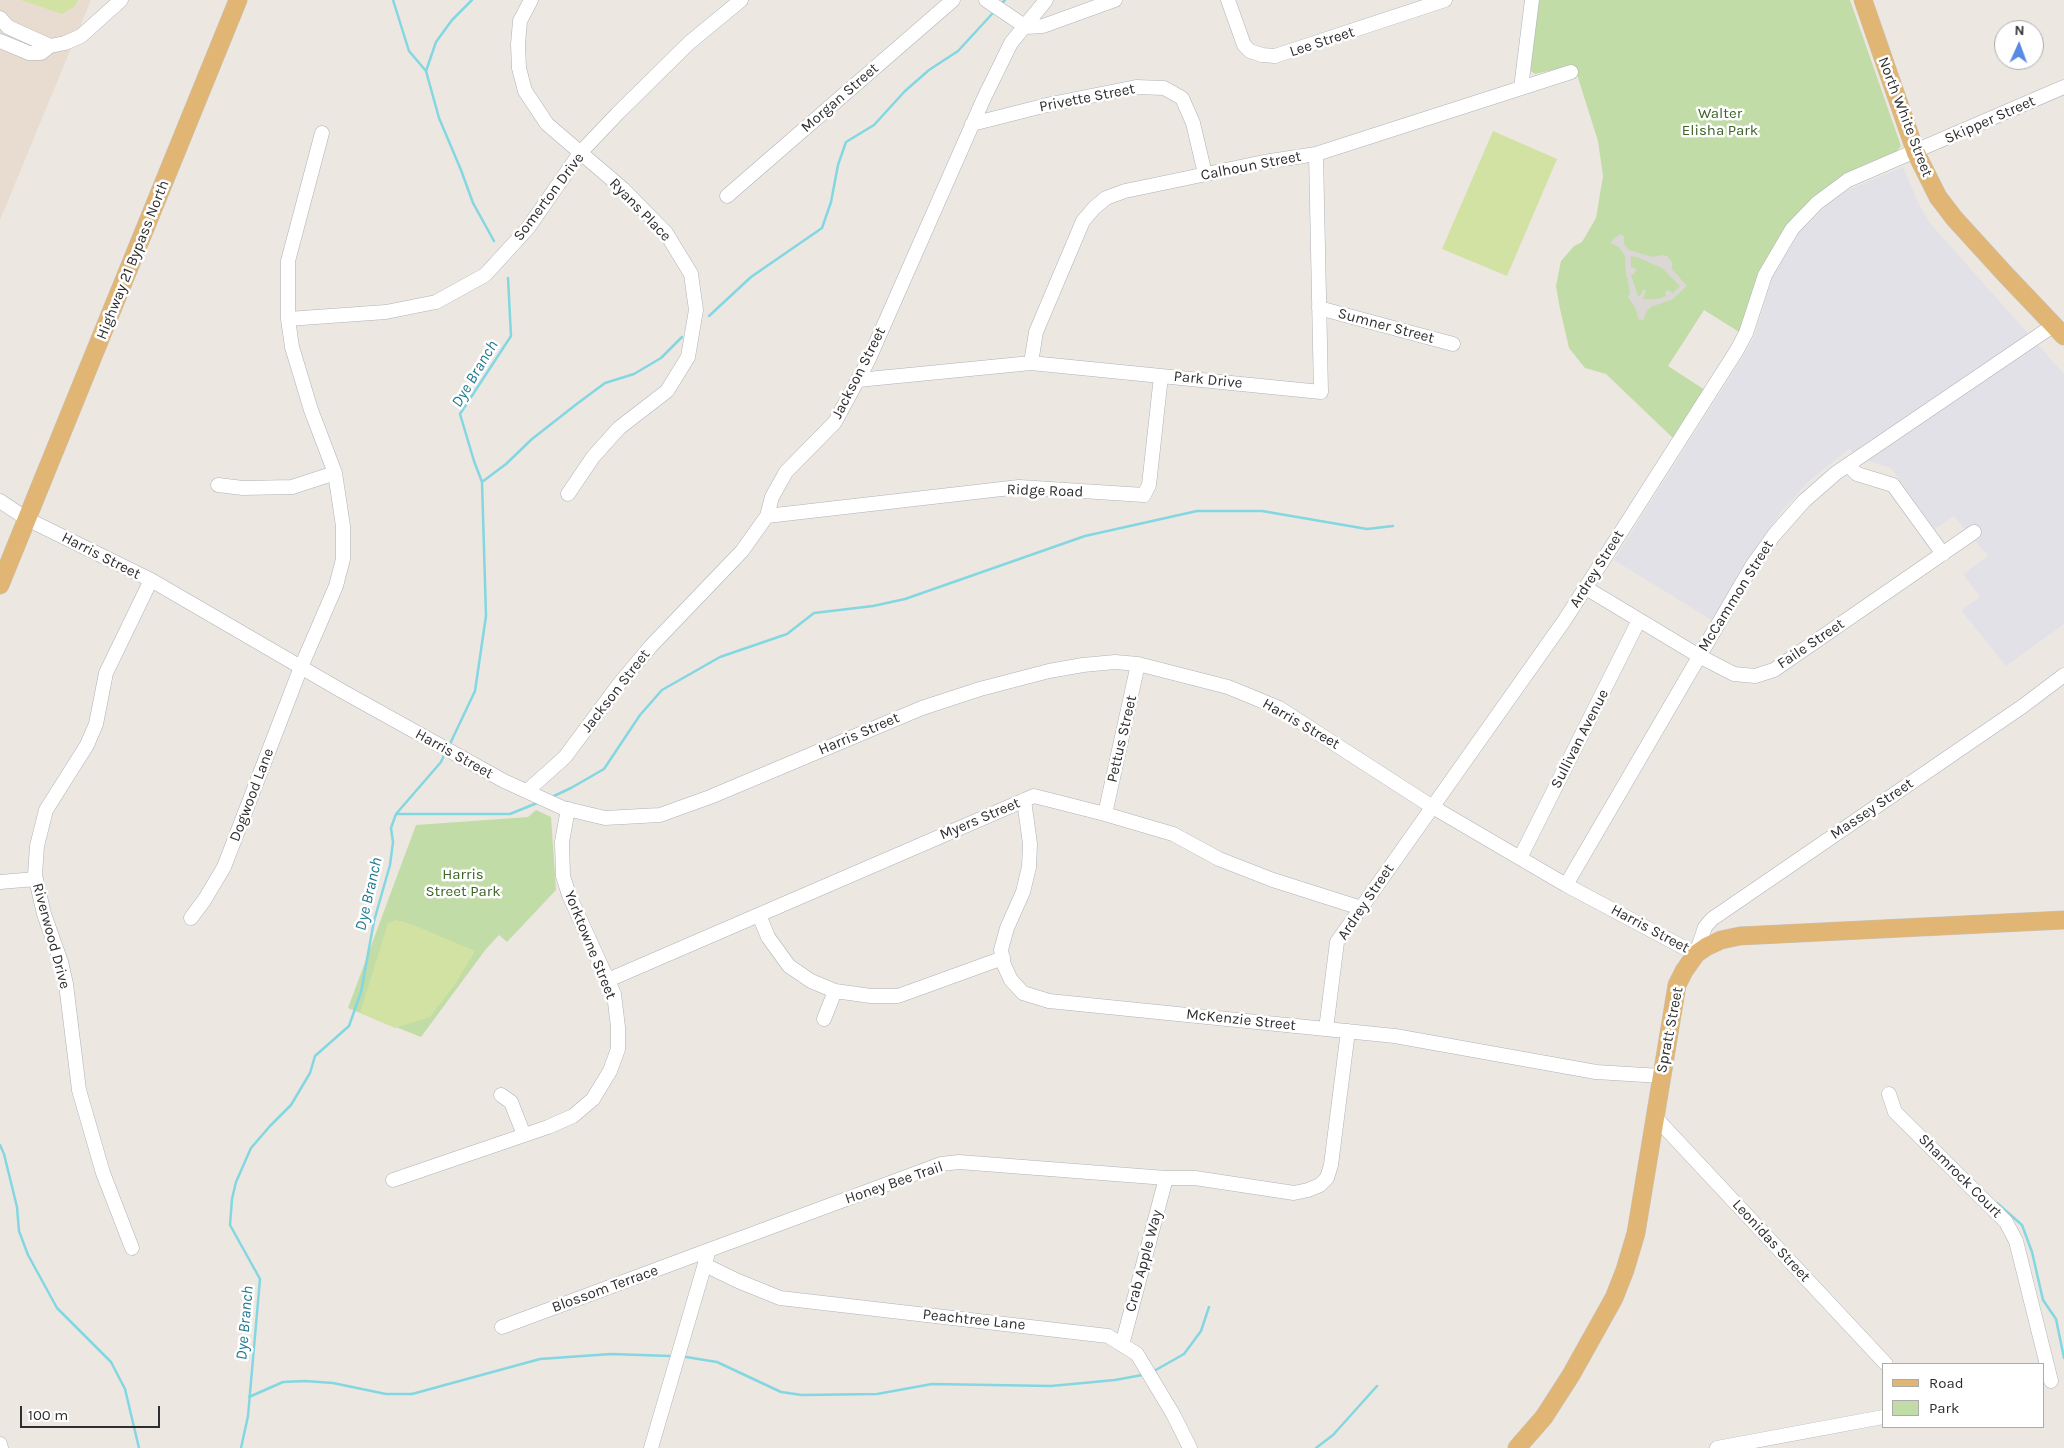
<!DOCTYPE html>
<style>
body{margin:0}
#map{position:relative;width:2064px;height:1448px;overflow:hidden;background:#ede7e2;font-family:Karla,sans-serif}
canvas{display:block}
.legend{position:absolute;left:1882px;top:1363px;width:162px;height:65px;box-sizing:border-box;background:#fff;border:1px solid #ababab;margin:0;padding:6px 9px;list-style:none;font-size:15px;color:#2e2e2e}
.legend li{display:flex;align-items:center;gap:10px;height:25px}
.legend b{width:25px;border:1px solid #ababab}
.north{position:absolute;left:1994px;top:20px;width:50px;height:50px;box-sizing:border-box;background:#fff;border:1px solid #ababab;border-radius:50%;rotate:2deg;font-size:14px;font-weight:700;line-height:20px;text-align:center;color:#2e2e2e}
.north::after{content:'';display:block;margin:auto;width:18px;height:22px;background:#5889e4;clip-path:polygon(50% 0,100% 100%,50% 72%,0 100%)}
.scale{position:absolute;left:20px;top:1406px;width:140px;height:22px;box-sizing:border-box;border:2px solid #2e2e2e;border-top:0;padding-left:6px;font-size:15px;line-height:18px;white-space:nowrap;color:#2e2e2e;-webkit-text-stroke:4px #fff;paint-order:stroke}
</style>
<div id="map">
<canvas width="2064" height="1448"></canvas>
<ul class="legend">
<li><b style="height:6px;background:#e1b674"></b>Road</li>
<li><b style="height:14px;background:#c1dca6"></b>Park</li>
</ul>
<div class="north">N</div>
<div class="scale">100 m</div>
</div>
<script>
const ctx = document.querySelector('canvas').getContext('2d');
ctx.lineJoin = 'round';
function fillPath(path, color) { ctx.fillStyle = color; ctx.fill(path, 'evenodd'); }
const toPath = rows => new Path2D(rows.map(r => 'M' + r).join(''));
function stroke(path, color, width, dash) { ctx.strokeStyle = color; ctx.lineWidth = width; ctx.lineCap = dash ? 'butt' : 'round'; ctx.setLineDash(dash || []); ctx.stroke(path); }
function write(font, color, halo, rows, align = 'center') {
  ctx.font = font + ' Karla,sans-serif'; ctx.lineWidth = 5; ctx.setLineDash([]); ctx.textBaseline = 'middle'; ctx.strokeStyle = halo; ctx.fillStyle = color; for (const [text, x, y, turn = 0] of rows) {
    ctx.save(); ctx.translate(x, y); ctx.rotate((+turn || 0) * Math.PI / 180); ctx.textAlign = isNaN(turn) ? turn : align; if (halo) ctx.strokeText(text, 0, 0); ctx.fillText(text, 0, 0); ctx.restore();
  }
}
const industrial = toPath([
 [1903,167,1919,204,1929,222,2064,374,2064,624,2006,666,1961,610,1980,597,1963,574,1988,556,1954,516,1935,529,1891,468,1858,458,1849,449,1809,481,1781,512,1761,541,1713,621,1614,560,1749,347,1754,337,1772,277,1798,234,1831,201,1850,189]
]);
const education = toPath([
 [0,0,91,0,0,220]
]);
const green = toPath([
 [1539,0,1850,0,1901,146,1897,151,1792,227,1744,335,1704,310,1668,366,1705,390,1675,440,1606,374,1585,368,1569,348,1560,309,1556,286,1561,261,1574,246,1582,242,1596,218,1603,176,1598,141,1574,65,1535,74,1531,71,1530,65],
 [536,810,551,817,556,890,507,942,499,935,486,949,421,1037,348,1008,416,825,528,817]
]);
const pitch = toPath([
 [21,0,78,0,75,6,62,14],
 [1493,131,1557,159,1507,276,1442,249],
 [396,920,411,924,475,951,456,983,430,1017,395,1028,360,1013,388,923]
]);
const plaza = toPath([
 [1620,234,1624,236,1624,244,1629,250,1653,257,1661,255,1667,256,1672,262,1672,269,1687,286,1673,299,1651,307,1647,311,1643,320,1638,319,1636,309,1628,297,1630,292,1626,273,1625,257,1620,248,1611,243,1613,239],
 [1631,256,1639,258,1662,268,1680,286,1673,293,1668,290,1665,292,1666,296,1657,299,1643,299,1646,291,1643,289,1640,296,1638,296,1631,275,1635,273,1636,269,1631,267]
]);
const stream = toPath([
 [393,0,409,51,426,71,439,118,461,170,473,203,494,241],
 [1003,2,1005,0],
 [426,71,436,42,452,20,472,0],
 [709,316,751,277,822,228,831,202,838,165,846,142,874,125,905,91,929,70,958,51,992,14],
 [482,482,506,464,532,439,578,403,605,383,634,374,661,358,682,337],
 [449,746,475,691,486,616,482,482,474,461,460,414,511,336,508,278],
 [554,796,571,788,604,769,640,715,662,690,720,657,787,634,814,613,873,606,905,599,1085,536,1197,511,1262,511,1367,529,1393,526],
 [396,814,510,814,537,803],
 [0,1145,4,1154,17,1207,19,1231,28,1255,57,1308,111,1362,125,1389,139,1448],
 [1997,1203,2022,1225,2032,1252,2043,1300,2056,1319,2064,1358],
 [686,1357,717,1362,781,1392,802,1395,877,1394,932,1384,1051,1386,1115,1380,1142,1375],
 [1154,1371,1184,1354,1201,1331,1209,1307],
 [249,1397,283,1382,305,1381,333,1383,386,1394,412,1394,540,1359,611,1354,670,1356],
 [241,1448,248,1416,260,1279,230,1225,232,1199,236,1182,251,1148,270,1126,291,1105,310,1073,315,1056,349,1026,361,992,374,921,390,865,393,842,391,828,396,814,441,762,445,753],
 [1316,1448,1333,1435,1377,1386]
]);
const minor = toPath([
 [531,0,520,21,518,44,519,68,525,91,547,124,623,189,666,233,691,274,696,310,688,357,667,391,619,428,593,457,568,494],
 [986,0,1026,27,1043,26,1115,0],
 [1228,0,1244,45,1250,51,1262,55,1275,56,1445,0],
 [0,18,8,27,50,46],
 [0,41,29,53,41,53,50,46,65,43,81,36,121,0],
 [1521,88,1532,0],
 [972,124,1051,104,1136,87,1164,88,1182,98,1193,123,1205,174],
 [727,196,953,0],
 [1319,308,1453,344],
 [288,319,386,312,436,302,485,275,528,228,580,153,618,113,689,43,741,0],
 [1031,363,1036,332,1083,221,1094,208,1106,198,1125,191,1154,185,1264,162,1316,154,1571,72],
 [858,380,1031,363,1321,392,1316,154],
 [1848,465,1857,474,1893,485,1943,554],
 [218,485,243,488,292,487,335,473],
 [0,501,27,519,151,580,342,691,504,781,563,808,605,818,660,815,710,797,922,708,980,689,1049,671,1083,665,1115,662,1138,664,1228,687,1279,708,1431,806,1566,885,1696,954,1705,927,1712,919,2023,706,2064,675],
 [767,516,1019,487,1144,495,1149,485,1161,376],
 [1586,588,1699,656,1734,674,1755,676,1774,670,1974,532],
 [527,791,565,757,620,683,651,646,742,551,767,516,772,497,786,472,835,422,868,361,984,98,1011,43,1046,0],
 [1024,800,1030,844,1029,867,1023,892,1007,928,1001,950,1004,965,1011,980,1023,993,1049,1001,1395,1036,1596,1072,1661,1076],
 [1105,814,1138,664],
 [1520,858,1639,620],
 [0,882,36,879],
 [1566,885,1752,566,1774,535,1804,501,1836,473,2054,325],
 [759,915,768,937,789,966,811,981,835,991,871,996,898,996,1003,958],
 [191,918,205,899,224,867,301,667,336,586,343,559,343,526,335,473,311,410,292,347,288,319,288,261,322,133],
 [608,980,1034,796,1105,814,1173,834,1219,859,1273,880,1361,908],
 [824,1019,835,991],
 [1326,1029,1337,942,1564,621,1593,576,1737,350,1746,333,1765,275,1792,229,1817,203,1848,180,2064,87],
 [1889,1094,1895,1112,2006,1222,2016,1241,2051,1381],
 [501,1095,511,1102,524,1135],
 [1655,1117,1886,1364],
 [393,1180,548,1127,573,1116,593,1099,610,1071,618,1049,618,1027,614,994,569,895,563,876,562,842,568,809],
 [132,1248,103,1173,79,1090,66,984,61,962,44,914,35,875,37,846,46,810,87,745,96,724,106,673,151,580],
 [705,1265,738,1281,780,1298,1108,1336,1137,1354,1173,1414,1190,1448],
 [502,1327,709,1250],
 [1122,1345,1166,1178],
 [0,1444,1,1448],
 [651,1448,709,1250,941,1164,959,1162,1166,1178,1195,1178,1294,1193,1308,1190,1320,1185,1327,1178,1331,1165,1348,1031],
 [1717,1448,1883,1417]
]);
const major = toPath([
 [1863,0,1916,153,1938,197,1954,218,2005,274,2064,336],
 [0,585,238,0],
 [1517,1448,1544,1417,1571,1375,1614,1298,1625,1270,1636,1233,1677,985,1684,971,1696,954,1706,947,1721,940,1740,936,2064,920]
]);
const streetNames = [
 ["Lee Street",1322,42,-18],
 ["Morgan Street",840,98,-41],
 ["Privette Street",1087,98,-11],
 ["North White Street",1905,117,69],
 ["Skipper Street",1990,120,-24],
 ["Calhoun Street",1251,166,-11],
 ["Somerton Drive",549,197,-53],
 ["Ryans Place",640,210,46],
 ["Highway 21 Bypass North",133,260,-68],
 ["Sumner Street",1386,326,15],
 ["Jackson Street",859,373,-63],
 ["Park Drive",1208,380,6],
 ["Ridge Road",1045,491,2],
 ["Harris Street",101,556,27],
 ["Ardrey Street",1597,569,-58],
 ["McCammon Street",1736,596,-58],
 ["Faile Street",1811,644,-34],
 ["Jackson Street",616,691,-52],
 ["Harris Street",1301,724,30],
 ["Harris Street",859,734,-23],
 ["Pettus Street",1122,739,-77],
 ["Sullivan Avenue",1580,739,-63],
 ["Harris Street",454,754,29],
 ["Dogwood Lane",252,795,-69],
 ["Massey Street",1872,809,-34],
 ["Myers Street",980,819,-23],
 ["Ardrey Street",1366,902,-56],
 ["Harris Street",1650,929,28],
 ["Riverwood Drive",51,936,75],
 ["Yorktowne Street",590,945,68],
 ["McKenzie Street",1241,1020,6],
 ["Spratt Street",1670,1030,-79],
 ["Shamrock Court",1960,1176,45],
 ["Honey Bee Trail",894,1183,-19],
 ["Leonidas Street",1771,1241,47],
 ["Crab Apple Way",1144,1261,-75],
 ["Blossom Terrace",605,1289,-20],
 ["Peachtree Lane",974,1320,6]
];
const parkNames = [
 ["Walter",1720,114],
 ["Elisha Park",1720,131],
 ["Harris",463,875],
 ["Street Park",463,892]
];
const waterNames = [
 ["Dye Branch",475,374,-59],
 ["Dye Branch",369,894,-77],
 ["Dye Branch",245,1323,-85]
];
fillPath(industrial, '#e2e1e7');
fillPath(education, '#e8dcd1');
fillPath(green, '#c1dca6');
fillPath(pitch, '#d1e2a3');
fillPath(plaza, '#dad7d4');
stroke(stream, '#83d7e1', 2.5);
stroke(minor, '#aeb2b8', 15);
stroke(major, '#c4c4c4', 19);
stroke(minor, '#fff', 14);
stroke(major, '#e1b674', 18);
write('15px', '#2e2e2e', '#fff', streetNames);
write('15px', '#3c6325', '#fff', parkNames);
write('italic 16px', '#1f7b90', '#fff', waterNames);
</script>
